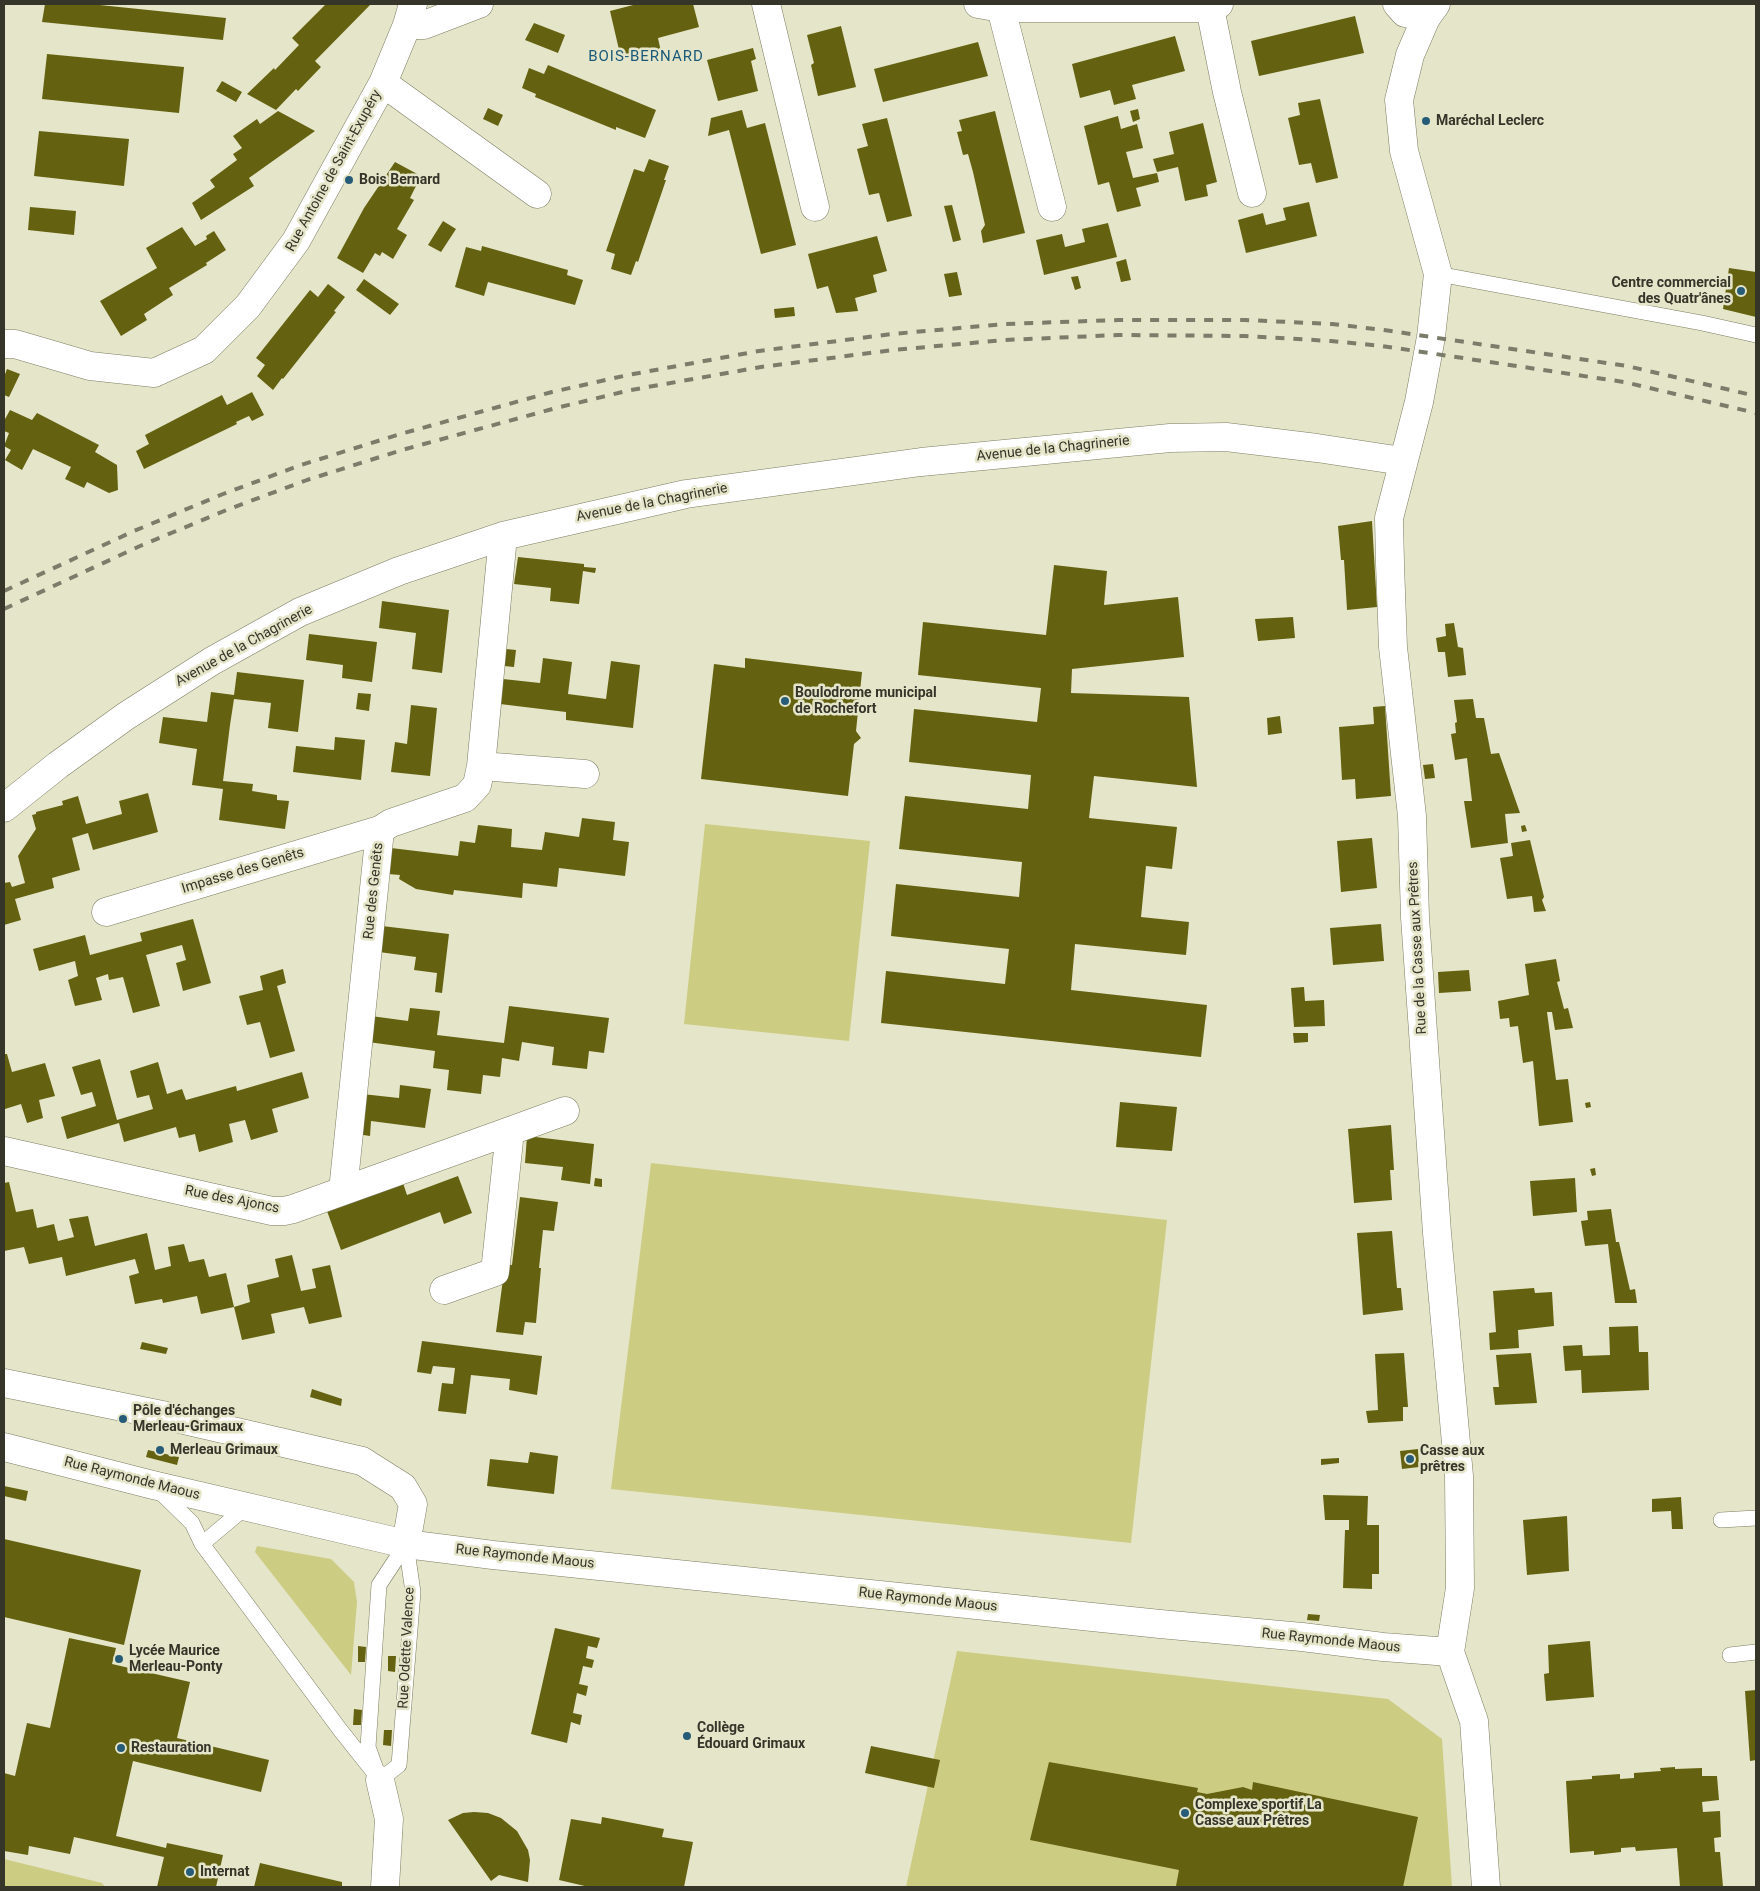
<!DOCTYPE html>
<meta charset="utf-8">
<style>
body{margin:0}
#map{position:relative;width:1760px;height:1891px;overflow:hidden;background:#e5e5c9;font-family:Roboto,sans-serif}
canvas{display:block}
.frame{position:absolute;inset:0;border:5px solid #35352a;pointer-events:none}
</style>
<div id="map">
<canvas width="1760" height="1891"></canvas>
<div class="frame"></div>
</div>
<script>
const ctx = document.querySelector('canvas').getContext('2d');
ctx.lineJoin = 'round';
function fillPath(path, color) { ctx.fillStyle = color; ctx.fill(path, 'evenodd'); }
const toPath = rows => new Path2D(rows.map(r => 'M' + r).join(''));
function stroke(path, color, width, dash) { ctx.strokeStyle = color; ctx.lineWidth = width; ctx.lineCap = dash ? 'butt' : 'round'; ctx.setLineDash(dash || []); ctx.stroke(path); }
function write(font, color, halo, rows, align = 'center') {
  ctx.font = font + ' Roboto,sans-serif'; ctx.lineWidth = 5; ctx.setLineDash([]); ctx.textBaseline = 'middle'; ctx.strokeStyle = halo; ctx.fillStyle = color; for (const [text, x, y, turn = 0] of rows) {
    ctx.save(); ctx.translate(x, y); ctx.rotate((+turn || 0) * Math.PI / 180); ctx.textAlign = isNaN(turn) ? turn : align; if (halo) ctx.strokeText(text, 0, 0); ctx.fillText(text, 0, 0); ctx.restore();
  }
}
const green = toPath([
 [705,824,870,841,849,1041,684,1024],
 [651,1163,1167,1220,1131,1543,611,1489],
 [257,1546,331,1559,354,1582,357,1602,351,1675,255,1552],
 [957,1651,1388,1699,1442,1739,1452,1887,906,1887],
 [4,1859,102,1883,105,1887,4,1887]
]);
const building = toPath([
 [45,4,90,4,226,18,223,40,42,22],
 [326,4,371,4,315,61,321,67,298,91,296,89,276,110,247,94,274,68,275,70,299,45,292,38],
 [637,4,693,4,699,27,658,38,661,52,633,58,620,54,610,11],
 [1355,16,1364,53,1259,76,1251,41],
 [534,23,565,35,558,53,525,40],
 [841,26,856,87,818,96,811,65,814,63,807,35],
 [1175,36,1185,71,1132,85,1136,99,1114,105,1110,90,1080,98,1072,64],
 [978,42,988,76,883,102,874,69],
 [753,48,756,59,751,61,758,91,718,101,707,60],
 [47,54,184,67,179,113,42,99],
 [548,65,656,110,645,138,616,127,616,130,535,97,536,94,522,88,529,68,544,74],
 [222,81,242,92,236,102,216,91],
 [1320,99,1338,178,1316,183,1311,163,1299,165,1288,118,1300,115,1298,103],
 [488,108,503,115,498,126,483,119],
 [1138,109,1140,119,1133,122,1130,111],
 [742,110,747,128,765,123,796,245,761,254,729,130,708,136,711,118],
 [278,111,315,131,249,178,254,186,201,220,192,203,215,187,210,180,237,160,233,154,242,148,233,136,257,119,260,124],
 [995,111,1025,233,983,243,981,231,985,225,973,172,968,154,963,155,957,132,962,131,959,120],
 [1118,116,1121,129,1137,124,1143,148,1126,152,1133,178,1157,173,1159,182,1136,188,1141,206,1117,212,1109,182,1098,185,1084,126],
 [887,118,912,216,887,222,879,193,869,195,857,149,868,146,862,124],
 [1203,123,1217,182,1206,185,1208,196,1185,201,1178,167,1157,172,1153,159,1174,154,1169,132],
 [39,131,129,139,124,186,34,176],
 [649,159,669,166,664,180,666,180,638,262,636,261,631,275,611,269,615,254,606,251,634,169,644,172],
 [395,162,421,176,410,198,414,200,397,229,407,235,393,259,382,252,380,256,375,253,363,273,337,258,364,208],
 [1309,202,1317,236,1246,253,1238,220,1263,213,1266,225,1286,220,1283,208],
 [952,205,961,240,953,242,944,206],
 [30,207,76,211,74,235,28,230],
 [443,221,456,229,441,252,428,245],
 [1108,223,1117,257,1044,275,1036,240,1062,234,1065,247,1085,242,1082,229],
 [182,227,195,246,207,239,206,236,214,231,226,250,206,263,207,265,169,288,173,295,144,314,147,320,121,336,100,301,157,268,146,248],
 [877,236,887,271,873,275,877,292,855,298,858,311,836,313,828,286,817,289,808,254],
 [482,246,568,270,567,275,583,280,575,305,488,282,484,296,455,287,466,247,481,251],
 [1126,259,1131,280,1121,282,1116,262],
 [1729,268,1756,272,1756,317,1723,309],
 [957,272,962,295,949,297,944,274],
 [1078,276,1081,288,1075,290,1071,277],
 [364,279,399,304,390,315,356,290],
 [328,284,345,297,334,311,336,312,283,379,282,378,273,390,257,376,265,365,256,358,310,290,318,297],
 [794,307,795,316,775,318,774,309],
 [7,369,20,374,9,397,4,395,4,377],
 [252,392,264,415,252,421,249,416,236,422,237,424,144,469,136,451,149,444,145,435,222,395,227,405],
 [10,410,32,420,37,413,99,445,95,452,117,465,118,490,109,493,87,482,84,488,65,479,71,467,33,449,22,470,5,460,11,450,4,446,9,433,4,431,4,421],
 [1372,521,1377,607,1347,610,1344,560,1341,560,1338,526],
 [518,557,584,564,584,567,596,568,595,573,583,571,579,604,550,601,551,588,514,584],
 [1054,565,1107,571,1104,605,1178,597,1184,657,1072,669,1071,693,1189,697,1197,787,1094,776,1089,818,1177,827,1172,869,1146,866,1141,917,1189,922,1186,955,1075,944,1071,990,1207,1005,1201,1057,881,1023,886,971,1005,984,1009,949,891,936,896,884,1019,897,1022,862,899,849,905,796,1028,809,1031,775,909,762,914,709,1037,722,1041,688,918,675,923,622,1046,635],
 [382,601,449,610,442,673,412,669,416,633,379,628],
 [1293,617,1295,638,1258,641,1255,619],
 [1454,623,1458,647,1463,648,1466,675,1448,677,1445,652,1438,652,1436,638,1446,636,1445,624],
 [309,634,377,642,372,682,342,678,343,665,306,660],
 [506,649,516,650,514,667,504,666],
 [543,658,572,662,568,694,606,699,611,661,640,665,633,728,566,720,566,712,500,704,503,679,540,683],
 [745,658,862,672,856,731,861,738,854,744,848,796,701,779,714,664,745,668],
 [237,672,304,680,298,732,268,728,271,703,234,699,230,725,223,781,253,784,252,791,277,795,277,800,289,801,285,829,219,820,223,789,192,785,197,749,159,743,163,717,207,722,211,692,234,695],
 [358,693,371,694,369,711,356,709],
 [1473,699,1476,718,1484,718,1491,754,1499,753,1520,813,1505,814,1508,843,1471,848,1464,801,1472,801,1467,758,1455,760,1451,734,1456,733,1455,723,1457,722,1454,700],
 [411,705,437,708,430,776,391,772,395,742,407,744],
 [1385,706,1391,796,1356,799,1355,779,1342,780,1339,727,1374,724,1373,707],
 [1280,716,1282,733,1268,735,1267,718],
 [335,737,365,740,361,780,293,772,296,746,334,750],
 [1433,764,1435,778,1425,779,1423,765],
 [148,793,158,832,93,850,88,833,72,838,80,870,52,878,54,888,15,899,21,920,4,925,4,883,10,882,12,887,25,883,18,856,36,829,32,815,36,814,36,812,63,805,62,801,78,796,86,824,122,814,119,801],
 [582,818,615,822,613,840,629,842,625,876,559,868,557,887,523,883,522,898,454,890,453,895,416,889,399,879,400,875,388,874,391,848,458,856,460,841,475,843,478,825,512,829,511,847,542,850,545,832,579,837],
 [1525,825,1527,831,1522,832,1521,826],
 [1372,838,1377,888,1341,892,1337,841],
 [1530,840,1544,897,1542,900,1546,911,1534,912,1532,896,1507,899,1500,858,1513,856,1511,843],
 [193,919,211,983,183,991,176,963,186,960,182,945,146,955,160,1006,133,1013,123,977,109,980,108,974,96,978,102,1000,75,1006,68,980,78,976,75,961,39,971,33,949,85,935,90,955,142,941,140,933],
 [1381,924,1384,961,1333,965,1330,928],
 [382,926,449,934,442,993,435,992,437,973,414,970,416,957,379,952],
 [1556,959,1560,981,1557,982,1564,1009,1568,1008,1573,1028,1555,1030,1552,1012,1547,1012,1556,1080,1568,1079,1573,1122,1539,1126,1533,1061,1523,1063,1518,1026,1510,1027,1509,1018,1500,1019,1498,1001,1529,995,1525,964],
 [283,969,286,983,277,986,295,1051,270,1058,260,1022,247,1025,239,996,263,990,260,976],
 [1469,970,1471,991,1439,993,1438,972],
 [1304,987,1305,1001,1324,1000,1325,1026,1294,1027,1291,988],
 [509,1006,609,1018,604,1053,589,1051,587,1069,552,1065,554,1047,522,1042,519,1061,502,1058,500,1077,483,1075,481,1094,447,1090,449,1070,433,1068,435,1051,368,1042,371,1016,408,1021,410,1008,440,1011,437,1035,504,1043],
 [1293,1033,1308,1033,1308,1042,1294,1043],
 [4,1054,7,1054,12,1072,45,1063,55,1096,39,1100,43,1118,27,1123,21,1104,5,1109],
 [100,1059,117,1120,153,1109,149,1095,137,1098,130,1071,158,1062,167,1094,182,1089,186,1100,236,1086,237,1091,302,1072,309,1098,272,1109,278,1132,251,1140,245,1120,229,1124,233,1142,199,1152,195,1134,179,1138,176,1127,124,1142,119,1123,67,1139,61,1117,96,1106,92,1092,81,1095,72,1067],
 [400,1085,431,1089,425,1128,371,1121,370,1136,357,1134,362,1094,399,1098],
 [1120,1102,1177,1107,1172,1151,1116,1147],
 [1590,1102,1591,1107,1586,1108,1585,1103],
 [1391,1125,1394,1170,1390,1170,1392,1200,1354,1203,1348,1129],
 [527,1136,594,1144,590,1184,561,1180,563,1167,525,1163],
 [1595,1168,1596,1175,1592,1176,1590,1169],
 [458,1176,472,1213,444,1224,440,1212,341,1250,327,1211,403,1183,407,1195],
 [595,1178,602,1179,602,1187,594,1186],
 [1575,1178,1577,1212,1533,1216,1530,1181],
 [9,1182,16,1212,33,1209,37,1228,54,1224,58,1241,74,1237,69,1219,88,1216,95,1246,147,1233,155,1270,171,1266,168,1247,184,1244,189,1262,204,1259,209,1277,226,1273,234,1307,250,1302,247,1285,279,1277,275,1259,292,1255,301,1291,316,1288,312,1269,330,1265,342,1317,309,1324,304,1307,271,1314,275,1333,242,1340,234,1307,201,1314,197,1296,163,1303,162,1299,135,1304,129,1276,139,1273,135,1259,66,1276,62,1257,29,1264,24,1247,4,1251,4,1183],
 [520,1197,558,1202,554,1231,543,1230,539,1268,541,1268,536,1323,525,1322,523,1335,496,1332,505,1264,512,1265],
 [1611,1209,1616,1242,1619,1242,1630,1290,1635,1289,1637,1303,1615,1303,1608,1244,1585,1246,1581,1221,1588,1220,1587,1211],
 [1392,1231,1397,1288,1401,1288,1403,1310,1363,1315,1357,1233],
 [1534,1288,1535,1293,1552,1292,1554,1326,1518,1330,1519,1348,1490,1350,1489,1333,1496,1332,1493,1291],
 [1638,1326,1639,1352,1648,1352,1649,1390,1582,1393,1581,1370,1565,1371,1563,1346,1582,1345,1583,1356,1610,1355,1609,1327],
 [422,1341,542,1356,537,1395,509,1390,510,1379,471,1375,466,1414,438,1411,442,1383,453,1384,455,1368,433,1366,431,1374,417,1372],
 [142,1342,168,1348,166,1354,140,1349],
 [1404,1353,1408,1407,1403,1407,1403,1421,1368,1423,1366,1411,1378,1410,1375,1354],
 [1531,1353,1537,1403,1495,1405,1493,1387,1499,1387,1496,1355],
 [312,1389,342,1399,341,1406,310,1397],
 [1418,1449,1419,1467,1402,1469,1400,1451],
 [148,1450,179,1457,177,1465,146,1457],
 [530,1452,558,1456,554,1494,487,1486,490,1459,528,1463],
 [1339,1458,1339,1463,1321,1465,1321,1459],
 [4,1486,28,1491,26,1501,4,1496],
 [1323,1495,1368,1496,1367,1525,1379,1525,1379,1574,1372,1574,1372,1589,1343,1588,1345,1530,1349,1530,1349,1520,1325,1520],
 [1681,1497,1683,1529,1672,1529,1671,1511,1652,1512,1652,1499],
 [1567,1516,1569,1571,1527,1575,1523,1520],
 [4,1539,141,1570,124,1645,4,1617],
 [1308,1614,1320,1615,1319,1621,1307,1620],
 [555,1628,600,1638,597,1648,588,1646,586,1658,594,1660,592,1668,583,1666,579,1684,588,1686,586,1696,577,1693,573,1713,582,1715,580,1725,571,1722,567,1743,531,1734],
 [69,1638,116,1648,112,1664,190,1682,177,1738,269,1760,261,1792,133,1761,116,1836,166,1848,167,1843,223,1855,216,1887,157,1887,164,1857,74,1837,70,1854,29,1846,28,1855,4,1851,4,1773,15,1776,27,1723,50,1728],
 [1590,1641,1594,1697,1546,1701,1544,1674,1549,1673,1548,1645],
 [358,1646,366,1647,365,1662,358,1662],
 [388,1656,396,1656,395,1672,388,1671],
 [1756,1690,1756,1760,1750,1761,1745,1691],
 [354,1709,362,1710,361,1725,353,1725],
 [384,1730,392,1730,391,1746,383,1745],
 [871,1746,940,1760,934,1788,865,1773],
 [1049,1762,1198,1788,1197,1792,1207,1794,1243,1787,1252,1790,1253,1782,1418,1817,1403,1887,1183,1887,1176,1886,1179,1870,1030,1840],
 [1675,1767,1675,1769,1702,1768,1702,1776,1717,1776,1719,1800,1702,1802,1703,1812,1720,1811,1721,1837,1714,1838,1715,1852,1720,1852,1723,1887,1680,1887,1677,1848,1636,1851,1635,1847,1621,1848,1621,1852,1594,1855,1594,1851,1570,1853,1566,1781,1592,1779,1592,1776,1620,1774,1620,1779,1634,1778,1634,1773,1661,1771,1660,1768],
 [474,1812,488,1813,501,1818,517,1831,528,1850,530,1860,528,1882,499,1875,491,1881,448,1820,463,1813],
 [602,1817,664,1829,662,1837,693,1842,684,1887,589,1887,559,1880,571,1819,601,1824],
 [260,1863,342,1882,342,1887,254,1887]
]);
const service = toPath([
 [1438,274,1702,323,1756,335],
 [158,1490,192,1523,202,1544,341,1731,380,1780],
 [1721,1520,1756,1518],
 [202,1544,246,1507],
 [1730,1655,1756,1652],
 [377,1772,368,1747,379,1585,406,1544],
 [380,1780,399,1765,413,1592,406,1544]
]);
const minor = toPath([
 [766,4,815,207],
 [978,4,1001,8,1210,8,1219,4],
 [1397,4,1405,13,1426,18],
 [1436,4,1426,18,1410,55,1399,100,1404,151,1438,274,1431,337,1419,402,1389,518,1390,564,1393,647,1412,816,1415,917,1437,1233,1459,1476,1460,1588,1450,1652,1474,1721,1486,1887],
 [1001,8,1052,207],
 [1210,8,1227,92,1252,193],
 [407,25,424,25,479,4],
 [383,83,537,194],
 [4,344,15,344,90,366,154,373,204,350,248,306,296,241,383,83,407,25,413,4],
 [481,766,585,774],
 [4,808,58,765,126,716,212,661,300,612,399,571,503,536,686,494,921,462,1170,438,1226,437,1317,448,1402,461],
 [106,912,380,830],
 [510,1131,565,1111],
 [4,1151,272,1211,284,1211,293,1209,510,1131,495,1272,444,1290],
 [343,1191,380,830,391,823,465,798,477,785,481,766,503,536],
 [4,1383,167,1416,362,1461,403,1487,413,1504,406,1544],
 [4,1447,153,1485,406,1544,493,1555,1160,1624,1302,1637,1383,1647,1450,1652],
 [380,1780,389,1819,385,1887]
]);
const rail = toPath([
 [4,591,134,531,223,494,301,465,397,435,552,392,628,375,759,351,892,334,1005,324,1118,320,1245,320,1332,324,1384,330,1627,366,1756,396],
 [4,609,140,546,229,509,307,480,402,450,556,408,631,390,761,367,893,350,1005,340,1118,335,1245,336,1331,341,1382,346,1624,382,1756,413]
]);
const markers = [
 [1426,121,5,"#275c78"],
 [349,180,5,"#275c78"],
 [1741,291,5,"#275c78"],
 [785,701,5,"#275c78"],
 [123,1419,5,"#275c78"],
 [160,1450,5,"#275c78"],
 [1410,1459,5,"#275c78"],
 [119,1659,5,"#275c78"],
 [687,1736,5,"#275c78"],
 [121,1748,5,"#275c78"],
 [1185,1813,5,"#275c78"],
 [190,1872,5,"#275c78"]
];
const poiNames = [
 ["Maréchal Leclerc",1436,121],
 ["Bois Bernard",359,180],
 ["Centre commercial",1731,283,"right"],
 ["des Quatr'ânes",1731,299,"right"],
 ["Boulodrome municipal",795,693],
 ["de Rochefort",795,709],
 ["Pôle d'échanges",133,1411],
 ["Merleau-Grimaux",133,1427],
 ["Merleau Grimaux",170,1450],
 ["Casse aux",1420,1451],
 ["prêtres",1420,1467],
 ["Lycée Maurice",129,1651],
 ["Merleau-Ponty",129,1667],
 ["Collège",697,1728],
 ["Édouard Grimaux",697,1744],
 ["Restauration",131,1748],
 ["Complexe sportif La",1195,1805],
 ["Casse aux Prêtres",1195,1821],
 ["Internat",200,1872]
];
const streetNames = [
 ["Rue Antoine de Saint-Exupéry",334,171,-61],
 ["Avenue de la Chagrinerie",1053,449,-6],
 ["Avenue de la Chagrinerie",652,503,-11],
 ["Avenue de la Chagrinerie",244,646,-29],
 ["Impasse des Genêts",243,871,-17],
 ["Rue des Genêts",374,891,-84],
 ["Rue de la Casse aux Prêtres",1418,948,-93],
 ["Rue des Ajoncs",232,1200,11],
 ["Rue Raymonde Maous",132,1479,14],
 ["Rue Raymonde Maous",525,1557,6],
 ["Rue Raymonde Maous",928,1600,6],
 ["Rue Raymonde Maous",1331,1641,6],
 ["Rue Odette Valence",407,1648,-87]
];
const neighbourhoodNames = [
 ["BOIS-BERNARD",646,57]
];
fillPath(green, '#cccc83');
fillPath(building, '#646210');
stroke(service, '#7d7d63', 16);
stroke(minor, '#7d7d63', 29);
stroke(service, '#fff', 15);
stroke(minor, '#fff', 28);
stroke(rail, '#7c7c6a', 4, [9, 9]);
for (const [x, y, r, color] of markers) { const dot = new Path2D(); dot.arc(x, y, r, 0, 2 * Math.PI); ctx.fillStyle = color; ctx.fill(dot); stroke(dot, '#e5e5c9', 2); }
write('bold 14px', '#35352a', '#e5e5c9', poiNames, 'left');
write('14px', '#35352a', '#e5e5c9', streetNames);
ctx.letterSpacing = '1px';
write('15px', '#1a5a78', '#e5e5c9', neighbourhoodNames);
ctx.letterSpacing = '0px';
</script>
